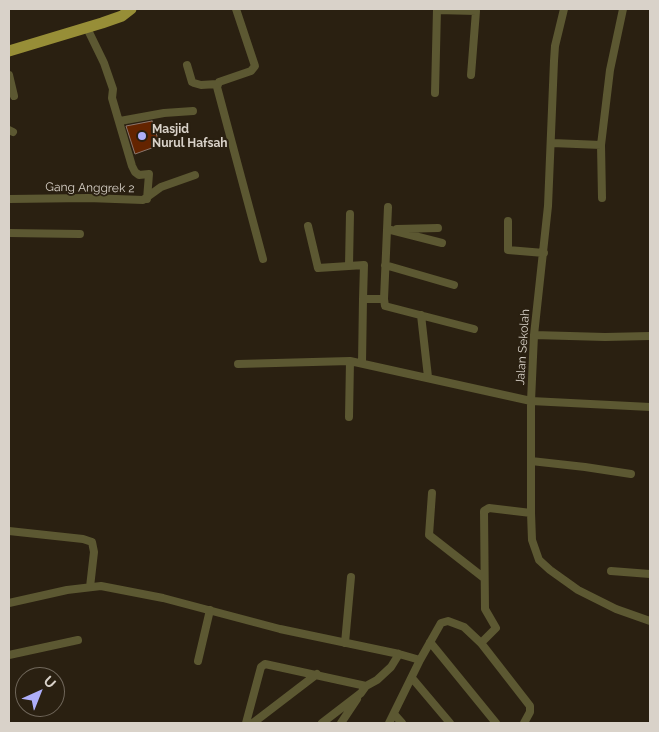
<!DOCTYPE html>
<style>
body{margin:0}
#map{position:relative;width:659px;height:732px;overflow:hidden;background:#2a2011;font-family:Raleway,sans-serif}
canvas{display:block}
.frame{position:absolute;inset:0;border:10px solid #d9d2c9;pointer-events:none}
.north{position:absolute;left:15px;top:667px;width:50px;height:50px;box-sizing:border-box;background:#2a2011;border:1px solid #70675b;border-radius:50%;rotate:44deg;font-size:14px;font-weight:700;line-height:20px;text-align:center;color:#d9d2c9}
.north::after{content:'';display:block;margin:auto;width:18px;height:22px;background:#aeaefa;clip-path:polygon(50% 0,100% 100%,50% 72%,0 100%)}
</style>
<div id="map">
<canvas width="659" height="732"></canvas>
<div class="frame"></div>
<div class="north">U</div>
</div>
<script>
const ctx = document.querySelector('canvas').getContext('2d');
ctx.lineJoin = 'round';
function fillPath(path, color) { ctx.fillStyle = color; ctx.fill(path, 'evenodd'); }
const toPath = rows => new Path2D(rows.map(r => 'M' + r).join(''));
function stroke(path, color, width, dash) { ctx.strokeStyle = color; ctx.lineWidth = width; ctx.lineCap = dash ? 'butt' : 'round'; ctx.setLineDash(dash || []); ctx.stroke(path); }
function write(font, color, halo, rows, align = 'center') {
  ctx.font = font + ' Raleway,sans-serif'; ctx.lineWidth = 4; ctx.setLineDash([]); ctx.textBaseline = 'middle'; ctx.strokeStyle = halo; ctx.fillStyle = color; for (const [text, x, y, turn = 0] of rows) {
    ctx.save(); ctx.translate(x, y); ctx.rotate((+turn || 0) * Math.PI / 180); ctx.textAlign = isNaN(turn) ? turn : align; if (halo) ctx.strokeText(text, 0, 0); ctx.fillText(text, 0, 0); ctx.restore();
  }
}
const building = toPath([
 [152,121,160,145,135,154,126,126,152,121]
]);
const minor = toPath([
 [236,9,255,66,251,71,219,82,217,87,263,259],
 [564,9,555,46,554,61,548,206,534,335,531,401,531,513,532,540,539,560,550,570,578,590,616,609,650,621],
 [437,10,476,11,471,75],
 [87,28,104,63,113,89,112,98,132,166,135,172,139,175,149,174,147,199],
 [187,65,192,82,194,83,201,85,217,84],
 [9,75,14,96],
 [435,93,437,9],
 [120,121,164,113,193,111],
 [9,130,13,132],
 [552,143,601,145,602,198],
 [601,145,610,70,623,9],
 [9,199,88,198,143,200,161,187,195,175],
 [508,221,508,250,544,253],
 [308,226,318,268,364,265,363,299],
 [387,229,442,243],
 [397,229,438,228],
 [9,233,80,234],
 [349,265,350,214],
 [385,265,454,285],
 [384,299,385,306,474,329],
 [421,315,428,377],
 [534,335,605,337,650,336],
 [362,363,363,299,384,299,388,207],
 [238,364,350,361,531,401,650,407],
 [349,417,350,361],
 [531,461,585,467,631,474],
 [432,493,429,535,484,578],
 [9,531,83,539,92,542,94,552,90,587],
 [611,571,650,574],
 [9,603,67,590,101,586,163,598,280,629,399,654,420,660,441,623,448,621,464,627,481,643,530,706,530,712,524,723],
 [430,642,496,723],
 [345,643,351,577],
 [481,643,496,628,485,609,484,511,489,508,531,513],
 [9,655,78,640],
 [198,661,210,610],
 [412,678,450,723],
 [394,714,402,723],
 [246,723,261,667,265,664,366,686,377,680,391,667,399,654],
 [253,723,317,674],
 [322,723,361,693,366,686],
 [341,723,357,699],
 [389,723,420,660]
]);
const primary = toPath([
 [9,51,102,23,122,16,131,9]
]);
const markers = [
 [142,136,5,"#aeaefa"]
];
const poiNames = [
 ["Masjid",152,129],
 ["Nurul Hafsah",152,143]
];
const streetNames = [
 ["Gang Anggrek 2",90,188,1],
 ["Jalan Sekolah",523,347,-86]
];
fillPath(building, '#642400');
stroke(building, '#8c766d', 1);
stroke(minor, '#5c5832', 8);
stroke(primary, '#978e37', 11);
for (const [x, y, r, color] of markers) { const dot = new Path2D(); dot.arc(x, y, r, 0, 2 * Math.PI); ctx.fillStyle = color; ctx.fill(dot); stroke(dot, '#2a2011', 2); }
write('bold 12px', '#d9d2c9', '#2a2011', poiNames, 'left');
write('12px', '#d9d2c9', '#2a2011', streetNames);
</script>
